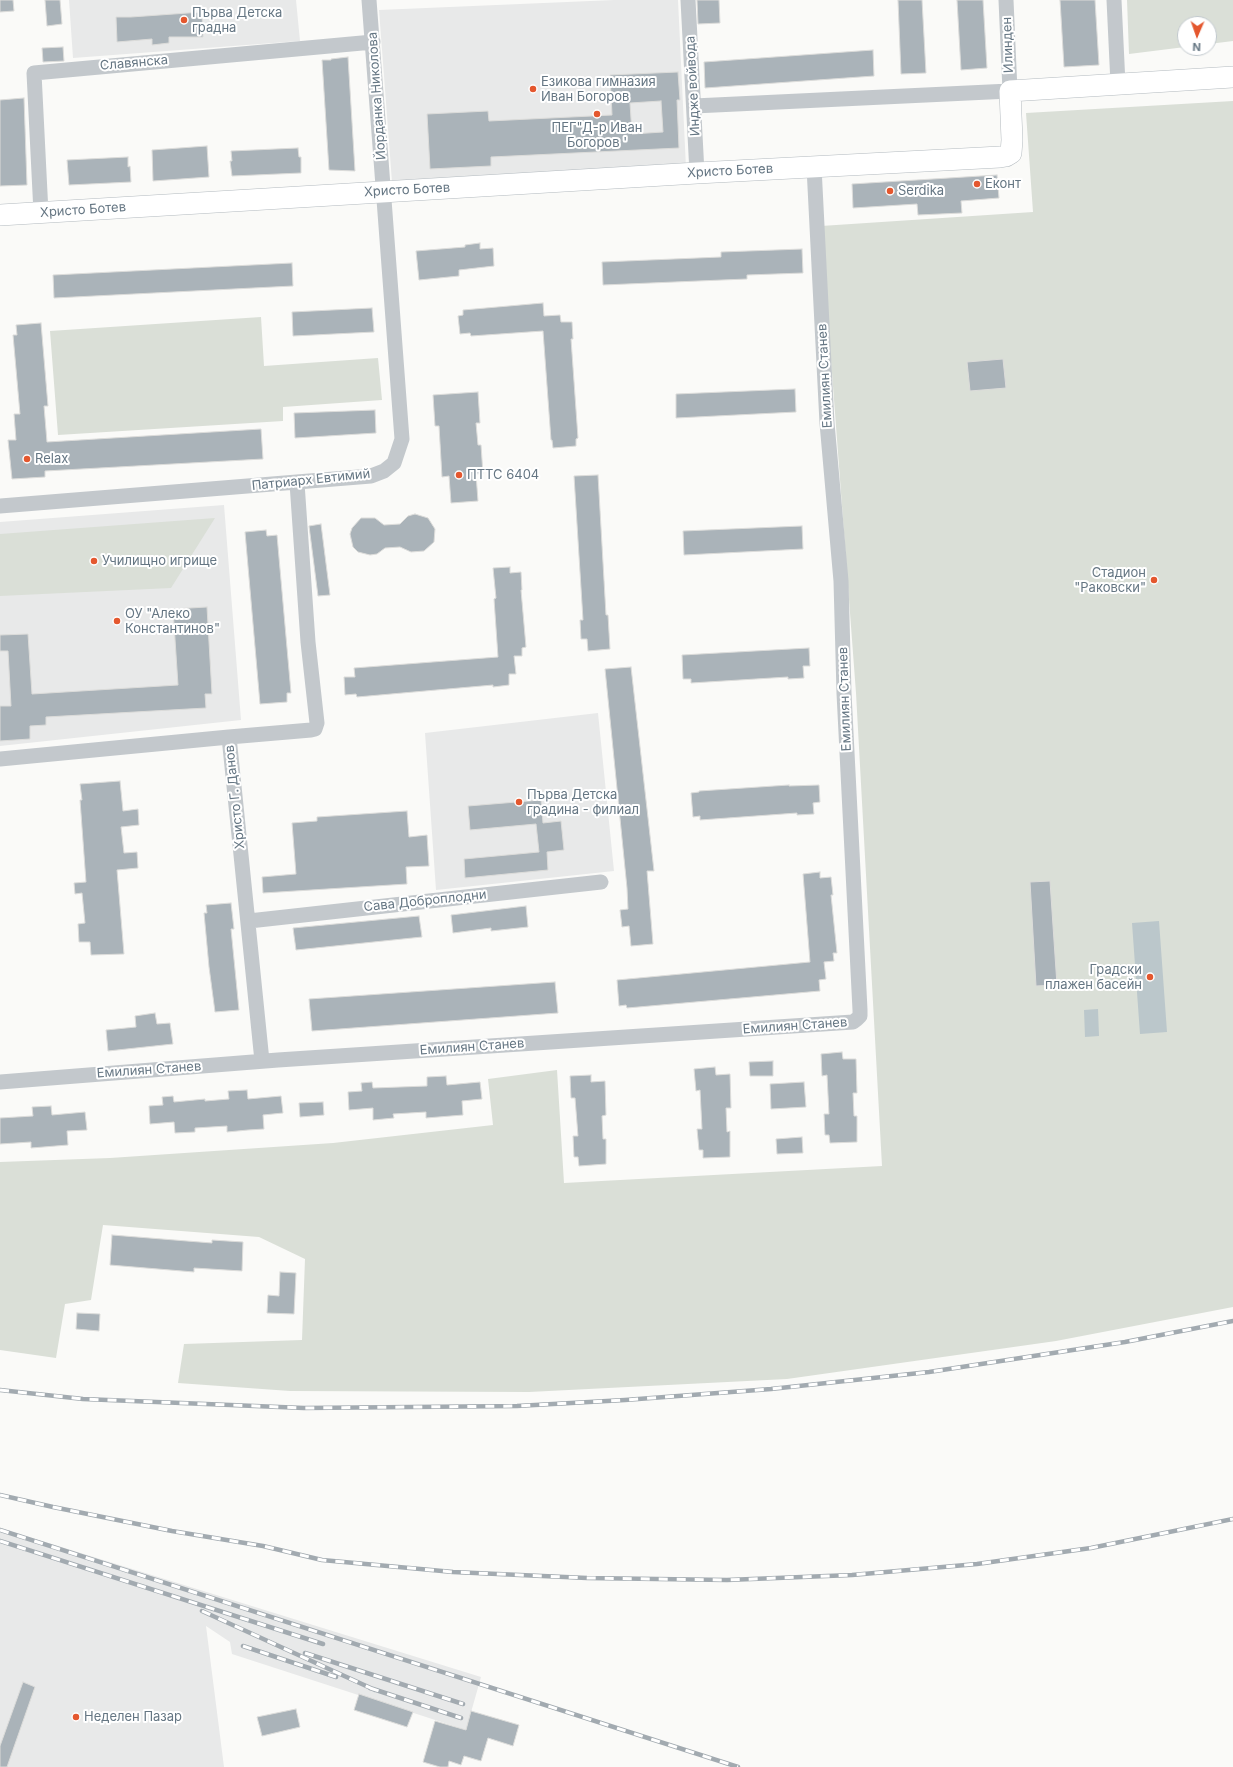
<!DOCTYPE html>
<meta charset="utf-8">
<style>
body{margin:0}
#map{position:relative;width:1233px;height:1767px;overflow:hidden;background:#fafaf8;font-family:Inter,sans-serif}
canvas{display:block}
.north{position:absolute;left:1177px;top:16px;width:40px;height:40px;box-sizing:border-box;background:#fff;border:1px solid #c1c8cd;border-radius:50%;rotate:182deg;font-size:11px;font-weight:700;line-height:16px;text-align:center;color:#657683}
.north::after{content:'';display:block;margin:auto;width:14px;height:18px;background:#e4572e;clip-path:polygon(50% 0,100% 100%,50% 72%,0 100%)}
</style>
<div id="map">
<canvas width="1233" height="1767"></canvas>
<div class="north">N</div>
</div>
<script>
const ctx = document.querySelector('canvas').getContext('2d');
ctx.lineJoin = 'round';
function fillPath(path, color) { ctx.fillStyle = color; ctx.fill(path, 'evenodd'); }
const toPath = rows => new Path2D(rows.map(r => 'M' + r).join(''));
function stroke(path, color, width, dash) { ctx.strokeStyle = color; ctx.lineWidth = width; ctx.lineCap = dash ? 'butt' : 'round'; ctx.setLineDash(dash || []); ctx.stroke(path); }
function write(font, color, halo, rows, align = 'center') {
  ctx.font = font + ' Inter,sans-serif'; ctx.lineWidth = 4; ctx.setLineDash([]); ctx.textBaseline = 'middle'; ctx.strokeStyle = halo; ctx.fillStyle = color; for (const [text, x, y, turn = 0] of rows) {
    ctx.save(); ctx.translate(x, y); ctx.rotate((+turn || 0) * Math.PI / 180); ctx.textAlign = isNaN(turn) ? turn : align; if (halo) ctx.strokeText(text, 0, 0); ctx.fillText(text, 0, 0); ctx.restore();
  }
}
const built = toPath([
 [69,0,296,0,300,41,73,58],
 [614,0,678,0,686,168,392,182,379,10],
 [224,505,241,720,0,746,0,522],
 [598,713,614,871,436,890,425,733],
 [0,1528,481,1677,466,1730,232,1654,230,1642,206,1626,224,1767,0,1767]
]);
const green = toPath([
 [1127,0,1233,0,1233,41,1209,44,1209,24,1185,24,1185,47,1129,54],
 [1233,101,1233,1307,1056,1341,787,1379,529,1392,290,1391,178,1383,184,1344,302,1340,305,1259,259,1237,103,1225,91,1300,65,1304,56,1358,0,1350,0,1162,110,1158,333,1143,493,1125,488,1079,557,1070,564,1183,882,1166,856,693,821,226,1033,212,1026,113],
 [261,317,264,366,378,358,382,400,283,407,283,421,58,435,50,331],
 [215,518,171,588,0,596,0,534]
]);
const water = toPath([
 [1159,921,1167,1032,1140,1034,1132,923],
 [1098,1009,1099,1036,1085,1037,1084,1010]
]);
const building = toPath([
 [0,0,13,0,14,11,0,12,0,0],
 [45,0,60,0,62,24,47,26,45,0],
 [697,0,719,0,720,23,698,24,697,0],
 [898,0,922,0,926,73,901,74,898,0],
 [957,0,983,0,987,68,961,70,957,0],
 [1060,0,1095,0,1099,65,1064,67,1060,0],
 [202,12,203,37,169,37,169,43,152,45,152,39,117,42,116,17,131,17,202,12],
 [63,47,64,61,43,62,42,48,63,47],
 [873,50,874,76,705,88,704,62,873,50],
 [348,57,355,171,329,170,322,60,331,60,331,59,348,57],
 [678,72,680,100,677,100,679,148,491,157,491,166,430,169,427,114,488,111,489,121,612,115,610,75,678,72],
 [661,101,663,132,632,134,630,103,661,101],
 [24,98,27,185,0,186,0,100,24,98],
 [207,146,209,177,153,181,152,150,207,146],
 [298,148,299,157,301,157,301,173,232,176,230,161,232,161,231,151,298,148],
 [128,157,128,167,130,166,131,182,69,185,67,160,128,157],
 [997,175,999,198,961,201,962,213,918,215,917,204,853,208,852,184,997,175],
 [480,243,480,249,493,248,494,266,459,270,459,276,419,280,416,251,465,247,465,245,480,243],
 [802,249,803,273,747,275,747,279,722,280,603,285,602,262,721,257,721,252,802,249],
 [292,263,293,286,54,298,53,275,292,263],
 [543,303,544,316,560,315,561,322,572,322,573,339,571,339,578,438,576,439,576,446,553,448,552,440,551,440,543,331,471,336,470,333,460,334,458,316,463,315,463,310,543,303],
 [372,308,374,332,293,336,292,312,372,308],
 [41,323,48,406,44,406,47,442,261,429,263,459,45,471,45,477,12,479,8,440,16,440,14,414,20,414,13,335,17,335,16,325,41,323],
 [1003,359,1006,388,970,391,967,362,1003,359],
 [795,389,796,412,676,418,676,394,795,389],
 [478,392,480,423,476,423,478,445,481,445,483,474,476,474,478,501,451,503,449,476,442,477,439,426,435,426,433,395,478,392],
 [375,410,376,433,295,438,294,413,375,410],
 [598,475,606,615,608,615,610,649,588,651,587,639,581,639,580,620,583,620,574,476,598,475],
 [415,514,428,518,435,529,434,542,424,551,411,552,400,547,385,548,377,554,370,555,358,552,353,547,350,534,352,528,361,518,375,518,384,525,400,524,408,516,415,514],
 [321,524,330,595,318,596,309,526,321,524],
 [802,526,803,549,684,555,683,531,802,526],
 [266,530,267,536,277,535,291,693,287,693,287,702,260,704,245,532,266,530],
 [510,567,510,573,521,572,522,590,521,590,526,647,522,648,522,656,514,656,516,674,509,674,509,685,493,687,493,685,357,697,356,694,345,695,344,677,355,677,354,668,498,657,494,599,496,598,493,568,510,567],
 [207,607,212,694,205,694,206,708,46,717,46,725,30,726,30,739,0,741,0,706,11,706,8,651,0,651,0,635,28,634,32,694,178,685,173,609,207,607],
 [809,648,810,666,803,666,804,678,788,679,788,677,691,683,691,679,683,679,682,655,809,648],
 [631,667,654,871,647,871,653,944,631,946,629,926,622,927,620,910,628,909,627,888,605,669,631,667],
 [120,781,123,811,138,809,139,825,121,827,124,853,137,852,138,868,117,870,124,954,91,955,90,942,79,942,78,924,85,923,82,893,75,894,74,883,86,882,80,800,82,800,80,784,120,781],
 [789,785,789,786,819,785,820,802,813,803,814,814,797,815,797,813,700,820,700,816,693,817,691,793,699,792,699,791,789,785],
 [541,800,543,823,561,821,564,850,547,852,548,870,465,878,464,859,539,852,536,824,470,830,468,806,541,800],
 [407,811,409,837,427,835,429,866,406,867,407,884,263,893,262,877,296,874,292,823,317,821,317,817,407,811],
 [820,872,820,878,831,877,833,895,831,895,837,953,833,953,834,961,824,962,826,979,819,980,820,991,627,1008,626,1005,619,1006,617,980,810,962,803,874,820,872],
 [1050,881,1057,985,1036,986,1030,882,1050,881],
 [231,903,234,929,231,929,239,1010,215,1012,209,967,204,913,207,913,206,905,231,903],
 [526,906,528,927,491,931,491,928,453,933,451,915,526,906],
 [419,916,422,937,296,950,293,928,419,916],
 [555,982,558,1013,312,1031,309,999,555,982],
 [155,1013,157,1024,170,1023,173,1044,108,1051,106,1030,136,1027,135,1016,155,1013],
 [842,1052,843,1059,856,1059,857,1093,853,1093,854,1116,857,1116,857,1142,830,1143,829,1135,825,1135,824,1114,829,1114,827,1075,822,1076,821,1054,842,1052],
 [773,1061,773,1076,750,1076,749,1062,773,1061],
 [715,1067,716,1075,730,1074,731,1108,726,1108,727,1132,730,1131,730,1157,703,1158,703,1150,699,1150,697,1129,702,1129,700,1090,696,1091,694,1069,715,1067],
 [591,1075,591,1082,605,1081,606,1115,602,1116,603,1139,606,1139,606,1164,579,1166,578,1157,574,1157,573,1136,578,1136,575,1098,571,1098,570,1076,591,1075],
 [446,1076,447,1085,480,1082,482,1099,462,1101,463,1115,426,1118,426,1112,393,1114,394,1118,373,1120,373,1108,349,1110,348,1092,362,1091,361,1083,372,1082,373,1088,427,1086,427,1077,446,1076],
 [804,1082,806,1107,771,1109,770,1084,804,1082],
 [247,1090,248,1099,281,1096,283,1113,263,1115,264,1129,248,1130,227,1132,227,1126,195,1128,195,1132,175,1133,174,1122,150,1124,149,1106,163,1105,162,1097,173,1096,174,1102,205,1099,205,1101,229,1099,228,1091,247,1090],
 [323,1102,324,1115,300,1117,299,1103,323,1102],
 [51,1106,52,1115,85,1112,87,1130,67,1131,68,1145,31,1148,31,1142,0,1144,0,1118,33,1116,32,1107,51,1106],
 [802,1137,803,1153,777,1154,776,1139,802,1137],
 [112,1235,212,1243,212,1240,243,1242,242,1271,194,1268,194,1272,110,1265,112,1235],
 [280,1272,296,1273,294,1314,267,1313,268,1295,279,1296,280,1272],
 [77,1313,100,1314,99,1331,76,1329,77,1313],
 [23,1682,35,1687,7,1767,0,1767,0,1746,23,1682],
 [359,1694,413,1712,407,1727,354,1710,359,1694],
 [296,1709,300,1727,262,1736,257,1717,296,1709],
 [471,1711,519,1725,513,1746,488,1738,481,1761,464,1756,461,1765,449,1761,448,1767,440,1767,423,1762,435,1721,466,1730,471,1711]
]);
const street = toPath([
 [688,0,697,173],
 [1114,0,1118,84],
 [694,106,1010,91,1006,0],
 [41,213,34,73,373,42],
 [0,506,371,476,384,471,394,463,402,439,369,0],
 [229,737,311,730,315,729,317,723,308,642,297,483],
 [0,759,229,737,262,1061],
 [249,921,601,882],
 [0,1082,278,1060,853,1022,857,1019,860,1016,860,1010,844,693,841,581,827,423,814,167]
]);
const secondary = toPath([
 [0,215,697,173,1000,157,1006,156,1011,153,1012,140,1010,91,1233,77]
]);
const rail = toPath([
 [0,1390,83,1399,304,1408,517,1406,625,1400,771,1389,929,1372,1125,1342,1233,1321],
 [0,1495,53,1507,172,1531,263,1546,322,1560,453,1572,587,1578,727,1580,852,1575,977,1564,1091,1548,1233,1519],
 [0,1530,738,1767],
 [0,1541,323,1644],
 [202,1611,375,1690],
 [243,1646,336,1677],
 [305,1653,463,1704],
 [370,1688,461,1718]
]);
const markers = [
 [184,20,4,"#e4572e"],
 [533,89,4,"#e4572e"],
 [597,114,4,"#e4572e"],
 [977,184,4,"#e4572e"],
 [890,191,4,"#e4572e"],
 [27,459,4,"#e4572e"],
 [459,475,4,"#e4572e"],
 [94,561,4,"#e4572e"],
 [1154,580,4,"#e4572e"],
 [117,621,4,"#e4572e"],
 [519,802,4,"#e4572e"],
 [1150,977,4,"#e4572e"],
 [76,1717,4,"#e4572e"]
];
const poiNames = [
 ["Първа Детска",192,13],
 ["градна",192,28],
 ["Езикова гимназия",541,82],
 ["Иван Богоров",541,97],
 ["ПЕГ\"Д-р Иван",597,128,"center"],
 ["Богоров '",597,143,"center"],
 ["Еконт",985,184],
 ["Serdika",898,191],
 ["Relax",35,459],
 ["ПТТС 6404",467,475],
 ["Училищно игрище",102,561],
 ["Стадион",1146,573,"right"],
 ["\"Раковски\"",1146,588,"right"],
 ["ОУ \"Алеко",125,614],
 ["Константинов\"",125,629],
 ["Първа Детска",527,795],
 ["градина - филиал",527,810],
 ["Градски",1142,970,"right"],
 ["плажен басейн",1142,985,"right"],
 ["Неделен Пазар",84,1717]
];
const streetNames = [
 ["Илинден",1008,45,-92],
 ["Славянска",134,63,-5],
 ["Индже войвода",693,86,-93],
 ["Йорданка Николова",377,96,-94],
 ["Христо Ботев",730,171,-3],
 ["Христо Ботев",407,190,-3],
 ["Христо Ботев",83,210,-4],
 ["Емилиян Станев",825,376,-93],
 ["Патриарх Евтимий",311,480,-6],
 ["Емилиян Станев",845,699,-92],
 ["Христо Г. Данов",235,797,-96],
 ["Сава Доброплодни",425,901,-6],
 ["Емилиян Станев",795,1026,-4],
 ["Емилиян Станев",472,1047,-4],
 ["Емилиян Станев",149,1070,-4]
];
fillPath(built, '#e8e9e9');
fillPath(green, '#dadfd7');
fillPath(water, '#bbc7cb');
fillPath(building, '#aab3b9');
stroke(building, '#dcdcda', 1);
stroke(secondary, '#b3babf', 22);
stroke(street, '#c3c8cc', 15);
stroke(secondary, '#fff', 21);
stroke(rail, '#a2aab0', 4.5);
stroke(rail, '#fff', 3, [9]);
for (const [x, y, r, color] of markers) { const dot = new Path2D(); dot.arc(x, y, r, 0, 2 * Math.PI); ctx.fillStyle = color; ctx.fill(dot); stroke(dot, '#fff', 1.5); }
write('13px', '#657683', '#fff', poiNames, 'left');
write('13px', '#657683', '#fff', streetNames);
</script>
